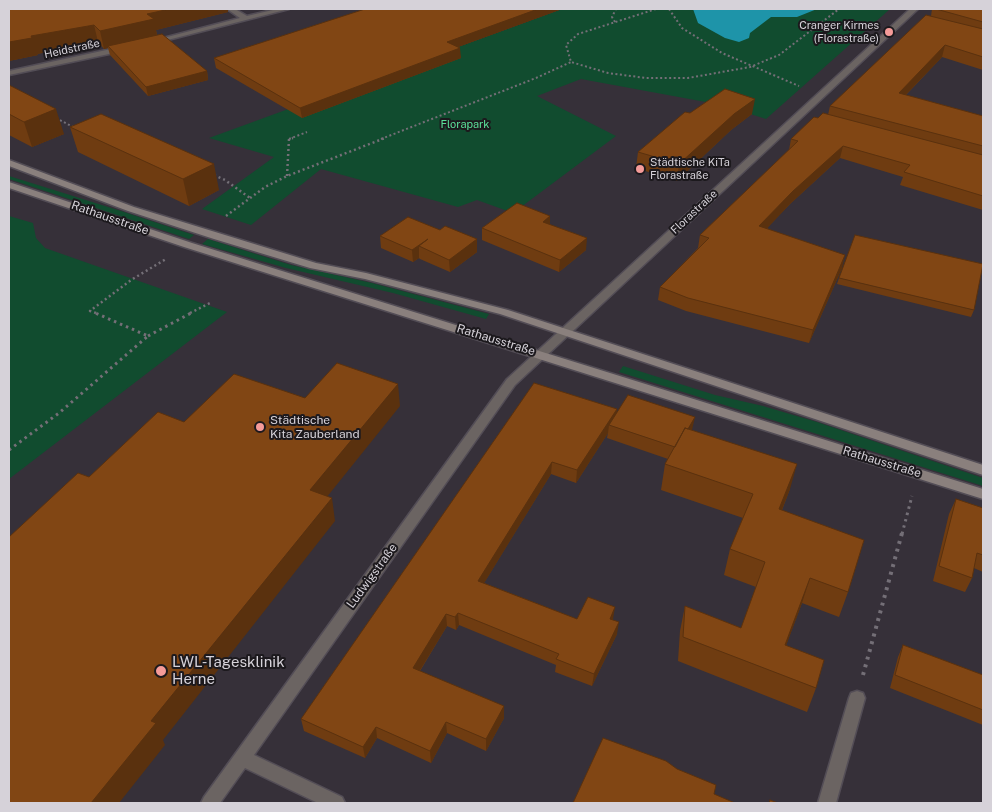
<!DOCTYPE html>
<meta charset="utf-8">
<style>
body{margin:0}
#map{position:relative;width:992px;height:812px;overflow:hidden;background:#363039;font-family:"Public Sans",sans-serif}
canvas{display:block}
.frame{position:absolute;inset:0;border:10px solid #d6d2d9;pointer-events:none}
</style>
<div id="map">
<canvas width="992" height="812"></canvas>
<div class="frame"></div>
</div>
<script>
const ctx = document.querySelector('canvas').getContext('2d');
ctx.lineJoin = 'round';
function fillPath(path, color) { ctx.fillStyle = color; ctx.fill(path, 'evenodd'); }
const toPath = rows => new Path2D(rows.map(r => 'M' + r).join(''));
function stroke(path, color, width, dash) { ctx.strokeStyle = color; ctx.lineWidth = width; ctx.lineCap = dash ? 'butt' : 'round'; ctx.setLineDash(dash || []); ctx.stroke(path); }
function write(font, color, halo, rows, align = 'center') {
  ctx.font = font + ' "Public Sans",sans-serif'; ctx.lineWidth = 4; ctx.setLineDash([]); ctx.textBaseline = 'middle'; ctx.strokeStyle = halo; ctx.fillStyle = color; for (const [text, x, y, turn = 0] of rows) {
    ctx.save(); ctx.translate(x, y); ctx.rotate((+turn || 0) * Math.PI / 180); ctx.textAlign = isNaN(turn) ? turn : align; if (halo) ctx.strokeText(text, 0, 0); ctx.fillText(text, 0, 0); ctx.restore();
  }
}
const green = toPath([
 [562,9,890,9,766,119,722,105,581,79,537,96,616,136,513,213,477,200,458,207,321,169,251,225,202,209,274,157,209,138],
 [9,176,121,211,194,235,189,239,9,179],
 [9,216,33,223,36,238,45,248,227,312,9,479],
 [208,239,291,265,372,283,489,314,486,319,393,293,286,268,202,244],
 [623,366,715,395,763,406,817,422,983,478,983,486,619,372]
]);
const water = toPath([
 [691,9,817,9,797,17,771,17,750,33,749,38,739,42,725,38,698,23,693,9]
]);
const pathFar3 = toPath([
 [656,9,578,34,566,45,571,62,608,73,646,78,688,78,750,67,779,55,839,9],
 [669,9,682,28,722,53,799,86],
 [615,22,612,17,616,9],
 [56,118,75,128],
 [289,139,307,132],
 [381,139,536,78,571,62]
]);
const pathFar2 = toPath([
 [214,175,225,180,250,198],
 [287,176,289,139,293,138],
 [226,216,265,187,287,176,385,138],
 [96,313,90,311,131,280,166,259],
 [190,313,212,302]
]);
const pathFar1 = toPath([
 [148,336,193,312],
 [9,450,59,413,148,336,93,312],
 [902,534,912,496]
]);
const path = toPath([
 [863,675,902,533]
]);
const lane = toPath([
 [857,691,863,693,865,698,836,803,818,803,849,698,851,693,857,691]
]);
const street = toPath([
 [227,9,235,9,247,16,277,9,289,9,152,44,148,42,240,18,227,9],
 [910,9,918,9,515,385,254,755,342,797,345,803,318,803,245,768,220,803,201,803,204,797,507,379,910,9],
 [125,46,129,48,128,50,9,75,9,71,125,46]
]);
const secondary = toPath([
 [9,160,134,207,316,263,366,273,508,310,983,465,983,475,500,314,365,279,310,268,214,239,128,211,9,166,9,160],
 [9,182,192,243,983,489,983,499,184,247,9,188,9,182]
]);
const wall = toPath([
 [9,9,228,12,156,30,157,35,207,71,208,80,148,96,110,55,108,48,104,49,98,42,37,54,38,55,9,61],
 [562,9,458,47,461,58,302,118,216,68,214,58],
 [932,9,983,9,983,70,942,57,906,95,983,116,983,210,900,185,903,177,840,158,790,204,767,228,842,268,809,343,686,311,658,300,660,287,698,248,700,235,789,150,791,139,818,118,828,115,830,106,931,16],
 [9,85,64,134,32,147,9,135],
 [690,113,752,114,731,130,677,181,636,168,638,152],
 [70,127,219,190,189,206,78,152],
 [482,228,586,250,559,272,482,240],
 [440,230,477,239,477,252,450,272,420,259,419,258,413,262,381,248,380,236],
 [839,278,974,310,971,317,837,284],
 [534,383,617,409,616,413,692,430,790,489,782,510,848,592,839,617,802,603,786,645,816,688,807,712,678,661,680,631,685,606,741,628,756,587,724,575,730,549,743,518,661,490,665,464,668,459,607,438,608,433,576,483,551,474,484,583,577,619,613,620,617,634,592,686,555,672,556,665,459,625,456,630,447,626,420,671,504,718,486,751,447,733,431,763,377,738,365,758,304,731,301,719],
 [956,499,983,508,983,572,974,568,972,578,965,592,933,581,949,514],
 [903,645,983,675,983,725,890,688,898,657]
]);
const shadedWall = toPath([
 [170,9,228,9,228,12,156,30,157,36,108,46,108,48,104,49,100,31,147,14],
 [538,9,562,9,447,51,447,42],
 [94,25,98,42,37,54,38,55,9,61,9,42,31,36],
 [945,45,942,57,896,105,899,93],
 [460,48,461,58,302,118,300,108],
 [207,71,208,80,148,96,146,87],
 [755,99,752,114,731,130,677,181,679,164,734,114],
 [56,109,64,134,32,147,24,122],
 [843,146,840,158,790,204,757,239,759,226,793,191],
 [214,164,219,190,189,206,183,179],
 [550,216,550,227,543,222],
 [587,238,586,250,559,272,560,260],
 [428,239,419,246,419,258,413,262,412,250],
 [477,239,477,252,450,272,449,260],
 [845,255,842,268,809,343,813,330],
 [398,384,400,406,314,513,310,490],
 [617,409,616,421,609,425,608,433,576,483,577,470],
 [695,417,692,430,676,461,678,448],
 [552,462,551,474,478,593,478,581],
 [797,464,790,489,772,535,779,509],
 [332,498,335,521,163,740,165,745,119,803,91,803,151,721],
 [810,578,802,603,777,670,785,645],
 [615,607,613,619,608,631,610,619],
 [458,613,459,625,456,630,455,617],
 [446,614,447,626,414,680,413,668],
 [619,622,617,634,592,686,594,674],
 [504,706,504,718,486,751,486,739],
 [446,722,447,733,431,763,430,751],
 [376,727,377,738,365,758,363,747]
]);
const building = toPath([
 [9,9,170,9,147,14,154,19,100,31,94,25,31,36,32,38,9,42,9,9],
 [365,9,538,9,447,42,460,48,300,108,214,58,365,9],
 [936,9,983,9,983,22,936,9],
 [926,15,983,29,983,57,945,45,899,93,983,116,983,146,830,106,926,15],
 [162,34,207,71,146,87,108,46,162,34],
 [9,85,56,109,24,122,9,114,9,85],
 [725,89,755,99,734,114,679,164,638,152,685,112,690,113,725,89],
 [823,113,983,155,983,196,904,172,910,165,843,146,793,191,759,226,845,255,813,330,688,298,660,287,709,238,700,235,798,141,791,139,814,117,818,118,823,113],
 [101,114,214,164,183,179,70,127,101,114],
 [517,203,550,216,543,222,587,238,560,260,482,228,517,203],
 [408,217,440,230,445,226,477,239,449,260,419,246,428,239,412,250,380,236,408,217],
 [855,235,983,264,974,310,839,278,855,235],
 [337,363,398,384,310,490,332,498,151,721,156,723,91,803,9,803,9,537,78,473,89,477,158,412,184,422,234,374,305,398,337,363],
 [534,383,617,409,577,470,552,462,478,581,577,619,588,597,615,607,610,619,619,622,594,674,556,659,559,654,458,613,455,617,446,614,413,668,504,706,486,739,446,722,430,751,376,727,363,747,301,719,534,383],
 [628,395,695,417,688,429,685,428,675,447,609,425,628,395],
 [685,428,797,464,779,509,864,540,848,592,810,578,785,645,824,660,816,688,683,637,685,606,741,628,765,562,730,549,753,494,665,464,685,428],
 [956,499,983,508,983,555,977,553,972,578,939,566,956,499],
 [903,645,983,675,983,710,895,675,903,645],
 [603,738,666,761,677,769,716,785,714,794,735,803,573,803,603,738],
 [770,800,778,803,769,803,770,800]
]);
const markers = [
 [889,32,5,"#f59b99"],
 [640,169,5,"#f59b99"],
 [260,427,5,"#f59b99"],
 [161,671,6,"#f59b99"]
];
const farPoinames = [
 ["Cranger Kirmes",879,26],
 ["(Florastraße)",879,39],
 ["Städtische KiTa",650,163,"left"],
 ["Florastraße",650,176,"left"]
];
const farStreetnames = [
 ["Heidstraße",72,49,-12],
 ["Florastraße",694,212,-43]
];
const farParknames = [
 ["Florapark",465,125]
];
const streetNames = [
 ["Rathausstraße",110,218,19],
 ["Rathausstraße",496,340,17],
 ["Rathausstraße",882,462,17],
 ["Ludwigstraße",372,576,-54]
];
const poiNames = [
 ["Städtische",270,420],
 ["Kita Zauberland",270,434]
];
const nearPoinames = [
 ["LWL-Tagesklinik",172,662],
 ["Herne",172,679]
];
fillPath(green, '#114c2f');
fillPath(water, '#1e94a9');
stroke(lane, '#534d56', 3);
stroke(street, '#534d56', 3);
stroke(secondary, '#534d56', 3);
stroke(pathFar3, '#746f77', 2, [2, 2.5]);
stroke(pathFar2, '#746f77', 2.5, [2, 3]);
stroke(pathFar1, '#746f77', 3, [2.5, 4]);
stroke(path, '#746f77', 4, [3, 5]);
fillPath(lane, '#6b6462');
fillPath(street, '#6b6462');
fillPath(secondary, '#8a807d');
fillPath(wall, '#6f3c11');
fillPath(shadedWall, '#5a310e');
fillPath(building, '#814614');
stroke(building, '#5a310e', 1);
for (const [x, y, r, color] of markers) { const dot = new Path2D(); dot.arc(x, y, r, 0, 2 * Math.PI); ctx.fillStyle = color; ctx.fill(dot); stroke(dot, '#1c191d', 2); }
write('11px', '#d6d2d9', '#1c191d', farPoinames, 'right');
write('11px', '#d6d2d9', '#1c191d', farStreetnames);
write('11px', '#5ae099', '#1c191d', farParknames);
write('12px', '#d6d2d9', '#1c191d', streetNames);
write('12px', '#d6d2d9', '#1c191d', poiNames, 'left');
write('15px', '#d6d2d9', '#1c191d', nearPoinames, 'left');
</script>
